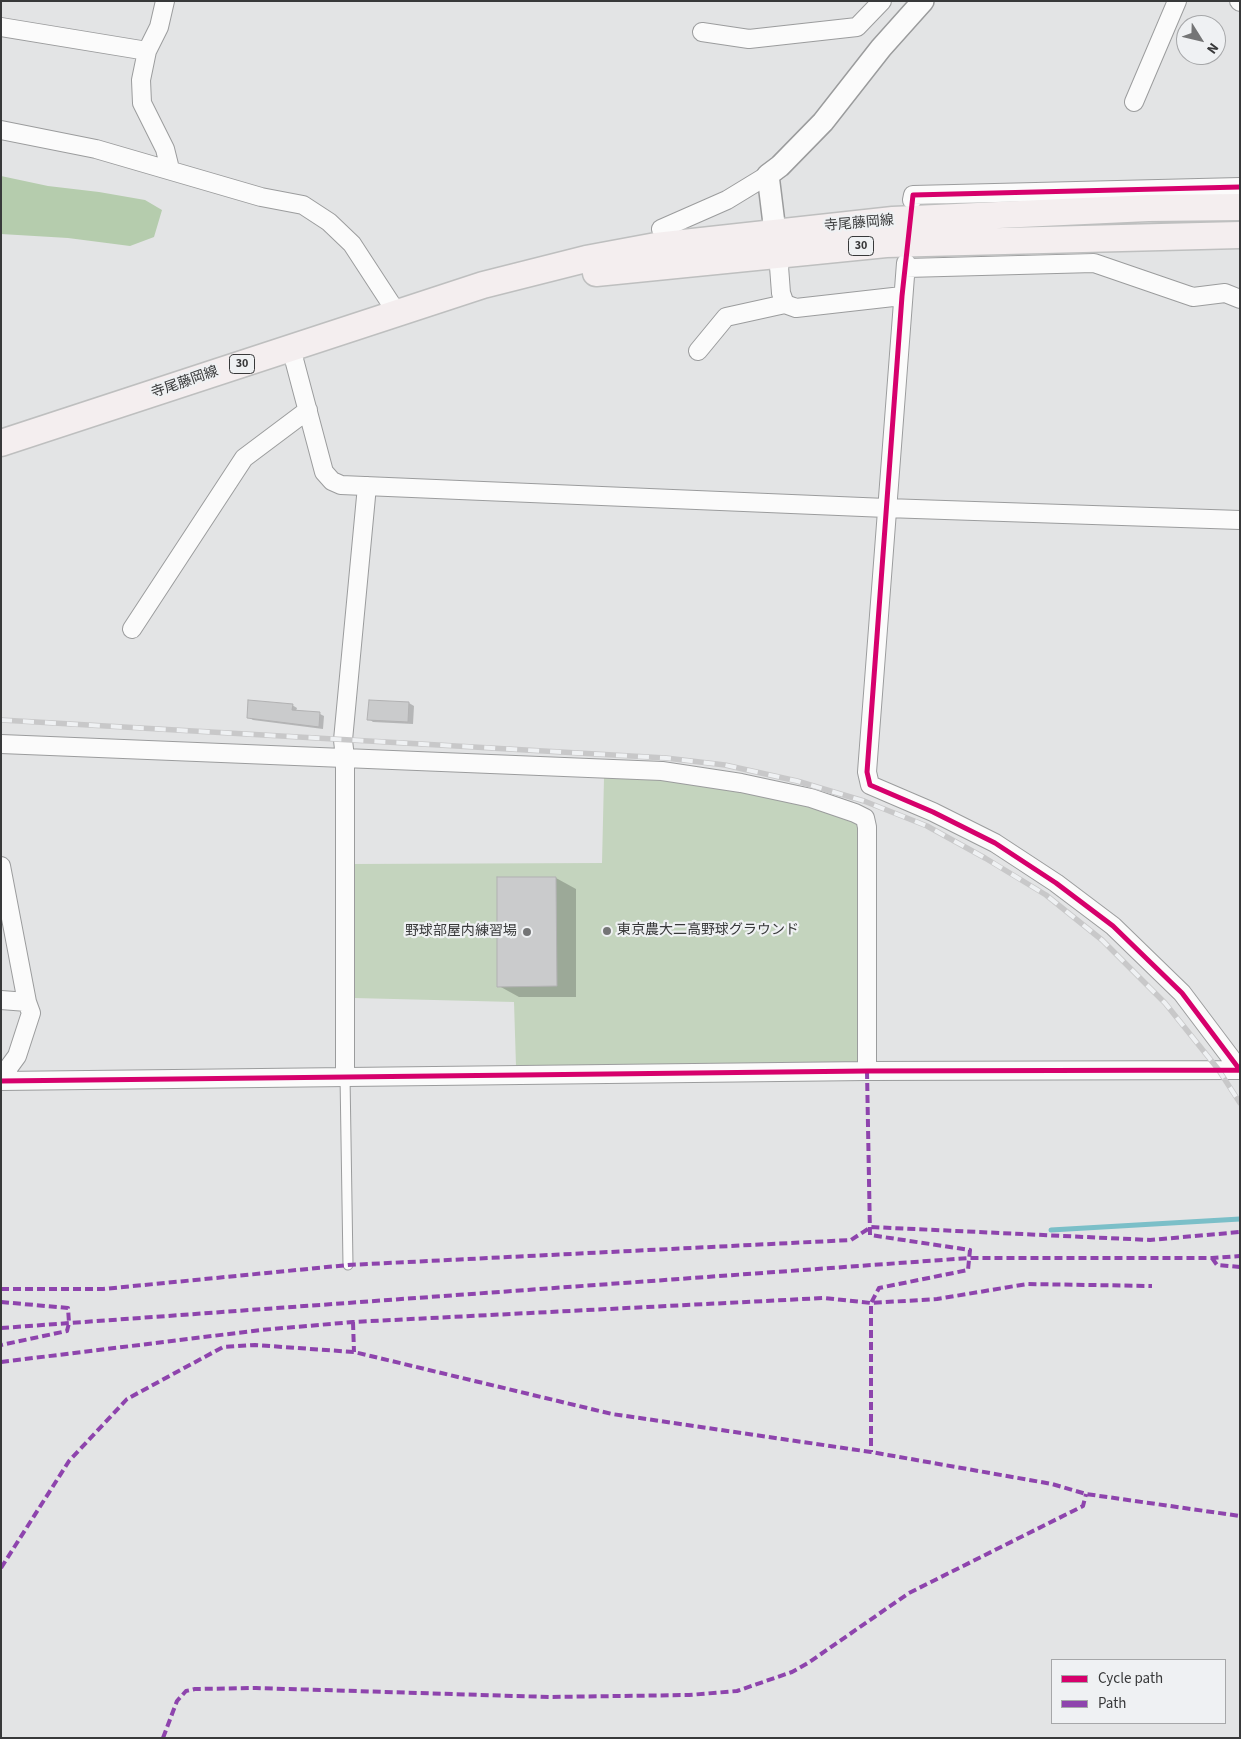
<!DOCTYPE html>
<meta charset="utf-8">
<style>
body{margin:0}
#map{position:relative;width:1241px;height:1739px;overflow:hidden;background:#e3e4e5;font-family:"Source Sans 3",sans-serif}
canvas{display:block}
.frame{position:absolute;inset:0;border:2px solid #38393a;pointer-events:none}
.legend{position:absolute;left:1051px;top:1659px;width:175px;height:65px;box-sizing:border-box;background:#eff1f3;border:1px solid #a6a7a9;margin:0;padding:6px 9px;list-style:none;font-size:15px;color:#38393a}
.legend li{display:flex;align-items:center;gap:10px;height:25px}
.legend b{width:25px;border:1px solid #a6a7a9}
.north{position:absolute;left:1176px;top:15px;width:50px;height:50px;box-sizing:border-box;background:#eff1f3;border:1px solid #a6a7a9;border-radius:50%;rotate:126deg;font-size:14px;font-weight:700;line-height:20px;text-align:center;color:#38393a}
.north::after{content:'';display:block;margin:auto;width:18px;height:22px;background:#747576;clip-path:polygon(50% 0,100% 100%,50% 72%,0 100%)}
</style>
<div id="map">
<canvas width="1241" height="1739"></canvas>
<div class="frame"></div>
<ul class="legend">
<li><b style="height:6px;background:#d6006c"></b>Cycle path</li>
<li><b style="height:6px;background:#8e44ad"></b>Path</li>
</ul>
<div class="north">N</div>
</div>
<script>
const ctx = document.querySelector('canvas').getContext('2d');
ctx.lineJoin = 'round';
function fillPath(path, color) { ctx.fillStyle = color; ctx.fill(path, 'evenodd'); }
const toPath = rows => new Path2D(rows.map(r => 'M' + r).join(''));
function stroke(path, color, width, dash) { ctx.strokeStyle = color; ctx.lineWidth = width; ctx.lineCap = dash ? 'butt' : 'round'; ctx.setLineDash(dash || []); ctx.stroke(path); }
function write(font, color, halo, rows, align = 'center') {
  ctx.font = font + ' "Source Sans 3","Noto Sans JP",sans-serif'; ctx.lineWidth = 4.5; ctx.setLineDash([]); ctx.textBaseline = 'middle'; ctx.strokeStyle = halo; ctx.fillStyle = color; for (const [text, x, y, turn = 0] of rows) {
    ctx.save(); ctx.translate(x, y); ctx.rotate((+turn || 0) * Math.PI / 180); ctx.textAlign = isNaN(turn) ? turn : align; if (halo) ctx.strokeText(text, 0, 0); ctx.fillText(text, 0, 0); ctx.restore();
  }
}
const green = toPath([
 [604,778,677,778,762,791,852,818,859,823,859,1066,516,1066,514,1002,354,998,351,864,602,863]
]);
const forest = toPath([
 [1,176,48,186,99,192,145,200,162,210,154,237,130,246,68,238,1,234]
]);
const shadow = toPath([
 [370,702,409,703,414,706,413,724,373,722,369,719],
 [292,705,297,708,296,711,320,714,324,716,323,729,253,720,248,717],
 [556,878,576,889,576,997,519,997,499,986]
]);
const stream = toPath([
 [1051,1230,1240,1219]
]);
const building = toPath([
 [248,700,293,704,292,710,320,712,319,727,247,718,248,700],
 [369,700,409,702,408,722,367,720,369,700],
 [497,877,556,877,557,986,497,987,497,877]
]);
const service = toPath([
 [345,1076,348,1265]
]);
const minor = toPath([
 [165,1,159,27,147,51,141,80,142,103,165,149,170,169],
 [1239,1,1240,2],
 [1,27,147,51],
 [702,32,749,39,857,27,882,1],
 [1134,102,1177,1],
 [1,130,96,149,261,197,303,205,329,222,352,244,397,313],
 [912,200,913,195,1240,187],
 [661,229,727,200,768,175],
 [778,253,781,293,785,304,796,308,902,296],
 [906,263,867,772,870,785,933,812,995,843,1056,883,1113,926,1182,993,1240,1070],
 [906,268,1094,263,1193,297,1225,293,1240,299],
 [291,348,324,472,332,481,341,485,886,508,1240,520],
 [698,351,726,317,785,304],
 [132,629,244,458,308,410],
 [1,744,662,771,741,783,811,798,855,813,865,818,867,827,867,1071],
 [1,866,27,1002,31,1013,17,1056,1,1078],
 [1,1000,27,1002],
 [345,1076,345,758,343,740,367,486],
 [1,1081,867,1071,1240,1070]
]);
const tertiary = toPath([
 [777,248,768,175,780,166,823,122,881,48,923,1]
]);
const primary = toPath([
 [596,273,886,244,1240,235],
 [1,443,483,285,586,259,656,246,893,220,1148,208,1240,207]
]);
const rail = toPath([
 [1,720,666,758,725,765,797,781,864,801,927,826,985,858,1046,895,1102,940,1165,1003,1218,1069,1240,1103]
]);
const quiet = toPath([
 [867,1071,870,1235,970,1250,968,1270,879,1288,871,1303,871,1452],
 [1212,1258,1217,1265,1240,1267],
 [1,1289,103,1289,348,1265,851,1240,871,1227,1150,1240,1240,1232],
 [1,1302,68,1308,69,1323,67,1331,1,1345],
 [353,1322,354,1352],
 [1,1328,969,1258,1212,1258,1240,1256],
 [1,1362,261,1330,353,1322,824,1298,871,1303,937,1299,1027,1284,1152,1286],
 [1,1568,69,1461,127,1399,223,1347,255,1345,354,1352,612,1414,871,1452,1052,1484,1086,1494,1240,1516],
 [163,1738,177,1701,186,1691,195,1689,256,1688,549,1697,689,1695,737,1691,792,1672,808,1663,909,1593,1083,1506,1086,1494]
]);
const cycleway = toPath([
 [1240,1070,1182,993,1113,926,1056,883,995,843,933,812,870,785,867,772,902,296,913,195,1240,187],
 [1,1081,867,1071,1240,1070]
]);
const markers = [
 [607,931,5,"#747576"],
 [527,932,5,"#747576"]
];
const shields = [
 [861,246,25],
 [242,364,25]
];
const shieldNames = [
 ["30",861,246],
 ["30",242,364]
];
const streetNames = [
 ["寺尾藤岡線",859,224,-5],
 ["寺尾藤岡線",185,383,-19]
];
const poiNames = [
 ["東京農大二高野球グラウンド",617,931],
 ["野球部屋内練習場",517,932,"right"]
];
fillPath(green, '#c4d4be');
fillPath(forest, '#b5ccad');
fillPath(shadow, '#0003');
stroke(stream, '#7bbfc8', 5);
fillPath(building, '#cacbcc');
stroke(building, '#b1b1b2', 1);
stroke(service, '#9b9c9d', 11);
stroke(minor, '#9b9c9d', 20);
stroke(tertiary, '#9b9c9d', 24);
stroke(primary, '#bebfbf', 29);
stroke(service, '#fbfbfb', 9);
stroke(minor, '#fbfbfb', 18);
stroke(tertiary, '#fbfbfb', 21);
stroke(primary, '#f4eeef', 26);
stroke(rail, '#c8c8c9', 5.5);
stroke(rail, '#eff1f3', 4, [11]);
stroke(quiet, '#8e44ad', 4, [8, 4]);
stroke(cycleway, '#d6006c', 5);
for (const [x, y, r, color] of markers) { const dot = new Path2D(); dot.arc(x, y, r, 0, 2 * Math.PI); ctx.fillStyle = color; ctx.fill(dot); stroke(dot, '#eff1f3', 2); }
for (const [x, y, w] of shields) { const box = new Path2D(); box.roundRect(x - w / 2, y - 9.5, w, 19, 4); ctx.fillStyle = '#eff1f3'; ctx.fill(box); stroke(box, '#38393a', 1); }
write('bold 12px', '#38393a', null, shieldNames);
write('14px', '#38393a', '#eff1f3', streetNames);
write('14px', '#38393a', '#eff1f3', poiNames, 'left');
</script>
